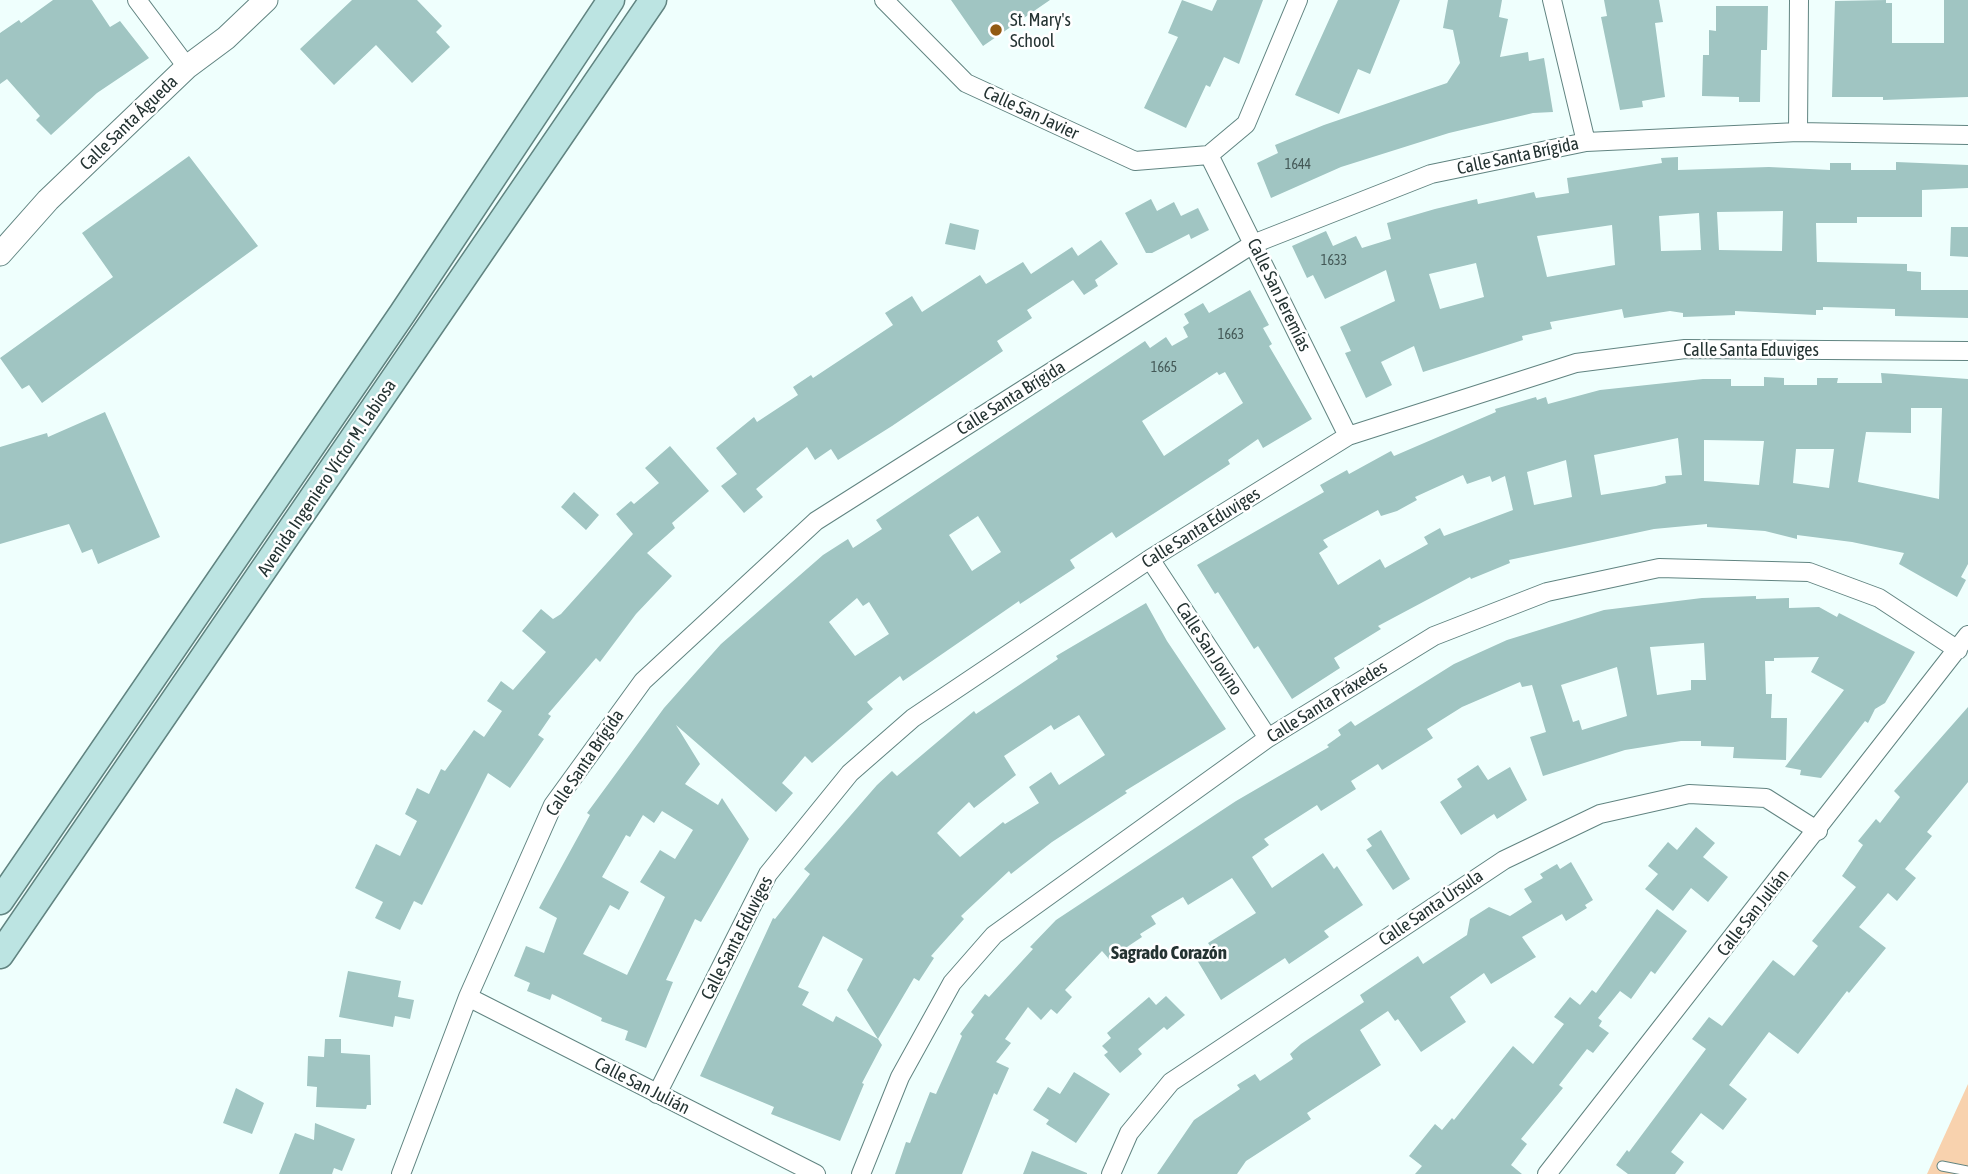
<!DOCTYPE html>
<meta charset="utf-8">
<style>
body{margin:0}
canvas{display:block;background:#effffd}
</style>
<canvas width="1968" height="1174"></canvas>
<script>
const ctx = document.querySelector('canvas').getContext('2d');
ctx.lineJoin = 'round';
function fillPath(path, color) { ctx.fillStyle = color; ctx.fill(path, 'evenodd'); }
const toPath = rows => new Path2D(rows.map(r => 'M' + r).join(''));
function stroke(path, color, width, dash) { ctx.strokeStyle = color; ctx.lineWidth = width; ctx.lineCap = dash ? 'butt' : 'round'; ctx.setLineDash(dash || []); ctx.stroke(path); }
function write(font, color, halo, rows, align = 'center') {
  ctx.font = font + ' "Asap Condensed",sans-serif'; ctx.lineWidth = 5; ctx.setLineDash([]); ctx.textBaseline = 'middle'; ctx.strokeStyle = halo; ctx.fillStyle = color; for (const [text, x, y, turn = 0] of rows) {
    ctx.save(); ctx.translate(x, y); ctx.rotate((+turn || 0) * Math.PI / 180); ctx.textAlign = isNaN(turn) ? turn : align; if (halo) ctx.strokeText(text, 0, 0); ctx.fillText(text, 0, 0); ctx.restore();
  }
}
const green = toPath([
 [1968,1084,1968,1174,1927,1174]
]);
const building = toPath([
 [53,0,92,0,110,27,120,21,149,58,97,93,51,135,36,120,40,116,7,79,0,84,0,33,19,20,21,23],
 [352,0,417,0,442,26,436,32,450,47,412,83,376,45,334,85,300,49],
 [951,0,1050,0,983,46],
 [1182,0,1212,11,1217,0,1263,0,1239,64,1224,57,1210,87,1206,85,1186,128,1144,108,1178,37,1168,33],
 [1338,0,1400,0,1370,74,1358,69,1339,114,1295,95],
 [1448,0,1502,0,1499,17,1508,19,1500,57,1528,52,1529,61,1544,58,1553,112,1533,113,1449,133,1341,167,1271,198,1257,163,1278,153,1275,145,1324,125,1447,83,1460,63,1453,30,1443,28],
 [1604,0,1659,0,1663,22,1655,23,1665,97,1642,101,1643,107,1620,110,1601,17,1607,16],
 [1886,0,1886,3,1892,3,1892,43,1944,43,1944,0,1968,0,1968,97,1883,100,1883,97,1832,97,1835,1],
 [1716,6,1768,6,1767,50,1761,50,1760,102,1739,102,1739,97,1702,96,1703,55,1709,55,1709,30,1716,31],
 [189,156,258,246,42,403,29,385,22,389,0,358,113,277,82,233],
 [1678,157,1678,170,1769,167,1830,170,1830,163,1851,163,1851,170,1896,170,1896,162,1968,165,1968,188,1922,190,1922,217,1857,217,1857,223,1816,223,1817,262,1907,264,1907,271,1921,272,1921,290,1968,290,1968,318,1895,316,1895,309,1823,307,1823,310,1816,310,1816,315,1735,311,1735,315,1683,317,1683,313,1670,311,1624,318,1622,309,1550,322,1552,329,1522,336,1523,340,1423,372,1414,346,1381,362,1392,385,1366,398,1345,353,1351,351,1340,327,1395,301,1386,270,1325,299,1313,275,1307,278,1292,246,1326,231,1333,246,1356,236,1362,248,1391,239,1387,223,1435,209,1477,199,1478,204,1534,192,1536,198,1569,193,1567,178,1662,163,1661,158],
 [1783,211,1782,251,1719,250,1717,212],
 [1699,213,1701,250,1661,251,1659,216],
 [1612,225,1615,265,1547,277,1537,236],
 [1476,263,1484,297,1440,309,1429,274],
 [1151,199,1157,211,1174,202,1181,216,1198,208,1209,230,1191,239,1189,234,1152,253,1146,253,1125,213],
 [950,223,979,230,975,250,945,244],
 [1951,227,1968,227,1968,257,1950,256],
 [1101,240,1118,264,1095,280,1098,286,1084,295,1073,280,1027,310,1032,318,997,341,1003,351,892,426,838,460,831,449,815,460,807,447,756,489,763,497,744,513,721,486,737,474,716,448,754,417,757,422,798,395,793,387,811,375,813,378,893,325,885,313,912,296,922,312,980,275,986,284,1023,262,1031,274,1072,247,1078,256],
 [1250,290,1269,325,1263,328,1272,344,1269,346,1312,419,1263,448,1258,439,1228,460,1230,464,1153,514,1116,538,1112,532,1070,560,1075,568,1020,604,1019,601,903,681,900,676,867,702,873,709,812,763,805,756,782,783,793,793,776,812,676,725,700,764,685,784,718,805,722,798,749,839,701,922,695,919,666,980,673,982,646,1048,625,1040,628,1031,601,1021,602,1018,552,994,550,1000,527,991,530,983,514,976,526,946,544,953,557,918,539,908,590,815,587,813,664,708,721,644,823,555,848,539,853,548,882,529,876,520,1145,341,1150,348,1166,337,1172,346,1188,337,1183,327,1189,323,1184,314,1203,303,1209,313],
 [1217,372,1219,375,1225,372,1243,403,1164,456,1142,421],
 [978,516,1001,552,972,571,949,535],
 [857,598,863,606,869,602,889,634,855,656,829,622],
 [662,811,693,830,675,859,660,850,640,882,665,897,627,975,583,954,610,905,619,910,629,892,602,877,626,835,630,837,643,815,654,823],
 [1881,373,1968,379,1968,564,1961,577,1966,580,1957,597,1899,564,1904,553,1852,542,1797,535,1797,539,1765,531,1707,527,1707,524,1654,529,1509,560,1510,563,1471,579,1470,577,1378,626,1381,629,1334,658,1340,668,1292,699,1258,646,1254,649,1218,592,1215,594,1197,565,1324,492,1320,485,1347,470,1349,474,1391,451,1394,456,1496,412,1495,409,1536,397,1537,400,1546,397,1548,404,1600,390,1703,379,1731,379,1731,386,1764,386,1764,377,1784,378,1784,385,1817,385,1817,378,1838,378,1837,383,1882,383],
 [1911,408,1942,408,1939,499,1858,482,1866,432,1911,433],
 [1678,438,1682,475,1665,476,1666,483,1656,486,1601,495,1594,455],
 [1704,440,1764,441,1759,485,1704,481],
 [1796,449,1834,449,1829,488,1793,483],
 [1566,460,1572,497,1534,505,1527,472],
 [1463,475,1467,484,1490,476,1492,482,1505,476,1513,510,1444,536,1440,528,1424,537,1428,544,1385,568,1380,559,1338,585,1319,553,1328,547,1323,540,1378,510,1381,516,1397,511,1417,500,1415,497],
 [105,412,160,537,98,564,92,549,82,553,69,524,0,544,0,447,47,433,48,437],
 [670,446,709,491,672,523,675,528,647,553,672,576,636,614,600,662,596,658,548,714,551,716,538,735,544,739,510,788,488,773,422,905,414,901,400,930,375,918,383,902,355,888,376,844,400,856,417,821,405,814,417,788,429,794,441,769,445,771,474,730,484,737,502,711,487,701,501,681,513,690,546,652,522,631,541,609,553,619,561,614,633,534,616,514,631,501,634,504,659,483,645,468],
 [574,492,599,515,586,530,561,507],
 [1756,596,1756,599,1789,598,1789,608,1819,607,1837,617,1839,613,1915,652,1885,703,1875,709,1868,723,1865,721,1821,778,1800,775,1801,770,1785,767,1844,690,1811,672,1819,657,1774,658,1774,661,1765,661,1766,694,1772,694,1771,718,1787,718,1786,760,1733,758,1734,747,1701,746,1701,741,1681,741,1625,750,1543,776,1530,737,1546,732,1532,685,1522,687,1520,682,1462,707,1427,729,1433,738,1382,770,1378,764,1351,781,1356,789,1321,811,1317,805,1264,839,1269,845,1252,857,1272,888,1323,853,1334,869,1337,866,1363,905,1324,931,1329,937,1289,964,1285,958,1221,1000,1197,960,1213,950,1208,943,1256,913,1232,878,1188,905,1183,897,1151,916,1156,924,1140,934,1142,937,1109,959,1102,951,1065,990,1072,997,1057,1014,1051,1009,1041,1020,1028,1007,1005,1039,1011,1043,996,1062,1009,1068,997,1095,994,1093,962,1174,895,1174,906,1142,910,1143,930,1092,936,1094,962,1036,960,1034,974,1015,971,1012,985,994,989,997,1033,949,1030,947,1056,920,1236,801,1329,747,1327,745,1341,735,1338,730,1351,721,1355,726,1454,664,1507,640,1604,610,1702,598],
 [1704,643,1706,680,1691,680,1691,690,1657,695,1650,647],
 [1617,667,1627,716,1582,730,1579,720,1573,722,1561,685],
 [1146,603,1167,641,1226,729,1125,791,1127,793,1052,842,1011,874,1009,871,961,916,964,919,931,956,934,958,919,981,914,978,878,1039,882,1045,862,1083,864,1084,840,1141,771,1114,774,1107,700,1076,773,918,775,919,810,874,804,869,877,785,892,771,897,776,974,711,976,714,1058,659,1056,656],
 [1079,715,1105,755,1059,785,1051,772,1029,787,1039,803,1005,824,1003,822,960,857,937,833,969,802,974,808,1016,775,1004,756,1051,725,1054,730],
 [823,936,863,959,847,990,878,1039,836,1016,833,1022,802,1005,809,992,798,987],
 [1968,707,1968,782,1927,832,1932,836,1905,869,1916,878,1897,901,1888,893,1859,927,1886,948,1849,993,1847,991,1798,1054,1769,1032,1729,1085,1747,1099,1723,1130,1701,1113,1671,1152,1684,1162,1675,1174,1628,1174,1616,1165,1627,1150,1629,1152,1706,1049,1692,1039,1709,1017,1722,1026,1773,960,1794,976,1818,946,1812,941,1856,887,1842,876,1863,845,1858,841,1876,819,1880,823,1900,797,1894,791],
 [1478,765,1488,780,1510,767,1527,800,1497,819,1494,814,1461,835,1440,802,1462,787,1457,779],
 [1696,827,1715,843,1703,857,1728,877,1708,902,1691,888,1673,911,1645,889,1658,874,1648,866,1668,842,1677,850],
 [1381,830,1410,879,1393,890,1366,850,1372,846,1367,839],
 [1571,862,1593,900,1585,905,1587,908,1566,921,1562,914,1522,937,1536,957,1491,984,1484,973,1450,997,1466,1022,1421,1052,1398,1019,1395,1021,1388,1011,1360,1030,1381,1065,1307,1113,1311,1119,1246,1161,1237,1174,1157,1174,1194,1120,1240,1089,1237,1085,1255,1074,1260,1081,1293,1059,1290,1054,1301,1044,1364,1002,1360,995,1418,956,1423,964,1467,935,1470,919,1489,907,1510,916,1532,902,1524,889,1543,878,1540,874,1557,864,1560,869],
 [1657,909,1687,931,1655,974,1651,971,1631,999,1620,991,1598,1018,1602,1021,1599,1026,1609,1033,1593,1053,1587,1049,1559,1085,1563,1088,1521,1139,1527,1144,1511,1165,1522,1174,1415,1174,1422,1166,1409,1156,1435,1124,1442,1130,1452,1118,1454,1120,1513,1046,1533,1064,1564,1024,1554,1017,1570,997,1580,1005,1592,990,1596,993],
 [348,971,401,981,398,997,414,1000,410,1019,395,1016,393,1027,339,1017],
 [1166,996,1185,1015,1167,1030,1164,1027,1138,1049,1142,1054,1120,1073,1104,1055,1108,1052,1102,1046,1111,1038,1107,1033,1149,997,1156,1005],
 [325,1039,341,1039,341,1053,370,1055,371,1105,367,1105,366,1109,316,1107,317,1087,307,1086,308,1056,324,1057],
 [1074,1072,1110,1094,1076,1143,1046,1124,1049,1120,1033,1110,1048,1087,1060,1094],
 [236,1088,264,1103,252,1134,223,1123],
 [315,1123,355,1139,342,1171,334,1168,332,1174,279,1174,295,1133,314,1140],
 [1032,1151,1087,1173,1087,1174,1023,1174]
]);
const service = toPath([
 [1942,1166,1968,1171]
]);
const minor = toPath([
 [137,0,187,67],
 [884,0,966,83,1135,161,1209,155],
 [1552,0,1586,142],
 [1798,132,1799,0],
 [1209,155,1348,436],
 [1209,155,1246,124,1298,0],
 [1150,559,1268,738],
 [468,997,816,1174],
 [657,1094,768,874,850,773,913,718,1150,559,1348,436,1576,363,1685,349,1968,351],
 [401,1174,468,997,553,805,643,681,816,521,1253,244,1431,174,1586,142,1798,132,1968,135],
 [861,1174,900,1077,952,983,994,935,1268,738,1434,636,1547,592,1659,568,1809,572,1879,598,1958,650],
 [1111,1174,1129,1133,1171,1082,1504,860,1600,814,1689,794,1766,798,1818,831],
 [1547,1174,1968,635]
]);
const tertiary = toPath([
 [0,254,48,200,187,67,226,38,266,0]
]);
const secondary = toPath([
 [0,901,402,314,611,0],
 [0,955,653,0]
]);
const markers = [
 [996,30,7,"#925a12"]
];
const numberNames = [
 ["1644",1298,165],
 ["1633",1334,261],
 ["1663",1231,335],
 ["1665",1164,368]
];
const poiNames = [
 ["St. Mary's",1010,20],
 ["School",1010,41]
];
const streetNames = [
 ["Calle San Javier",1031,113,25],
 ["Calle Santa Águeda",129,123,-44],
 ["Calle Santa Brígida",1518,156,-12],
 ["Calle San Jeremías",1279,295,64],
 ["Calle Santa Eduviges",1751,350],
 ["Calle Santa Brígida",1011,398,-32],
 ["Avenida Ingeniero Víctor M. Labiosa",327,478,-56],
 ["Calle Santa Eduviges",1201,528,-32],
 ["Calle San Jovino",1209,649,57],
 ["Calle Santa Práxedes",1327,702,-32],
 ["Calle Santa Brígida",585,763,-56],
 ["Calle Santa Úrsula",1431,908,-34],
 ["Calle San Julián",1753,913,-52],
 ["Calle Santa Eduviges",737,938,-63],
 ["Calle San Julián",642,1086,27]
];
const neighbourhoodNames = [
 ["Sagrado Corazón",1169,953]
];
fillPath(green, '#f8d2ae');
fillPath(building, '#a0c5c2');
stroke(service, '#618481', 11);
stroke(minor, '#618481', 20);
stroke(tertiary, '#618481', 25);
stroke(secondary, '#618481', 29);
stroke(service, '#fff', 9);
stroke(minor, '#fff', 18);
stroke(tertiary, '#fff', 23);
stroke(secondary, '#bce4e2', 26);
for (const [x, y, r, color] of markers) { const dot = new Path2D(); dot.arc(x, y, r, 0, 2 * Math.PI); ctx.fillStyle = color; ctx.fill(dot); stroke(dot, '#fff', 2.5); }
write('14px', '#435856', null, numberNames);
write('18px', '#243332', '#fff', poiNames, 'left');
write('18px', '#243332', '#fff', streetNames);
write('bold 19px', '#243332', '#fff', neighbourhoodNames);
</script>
